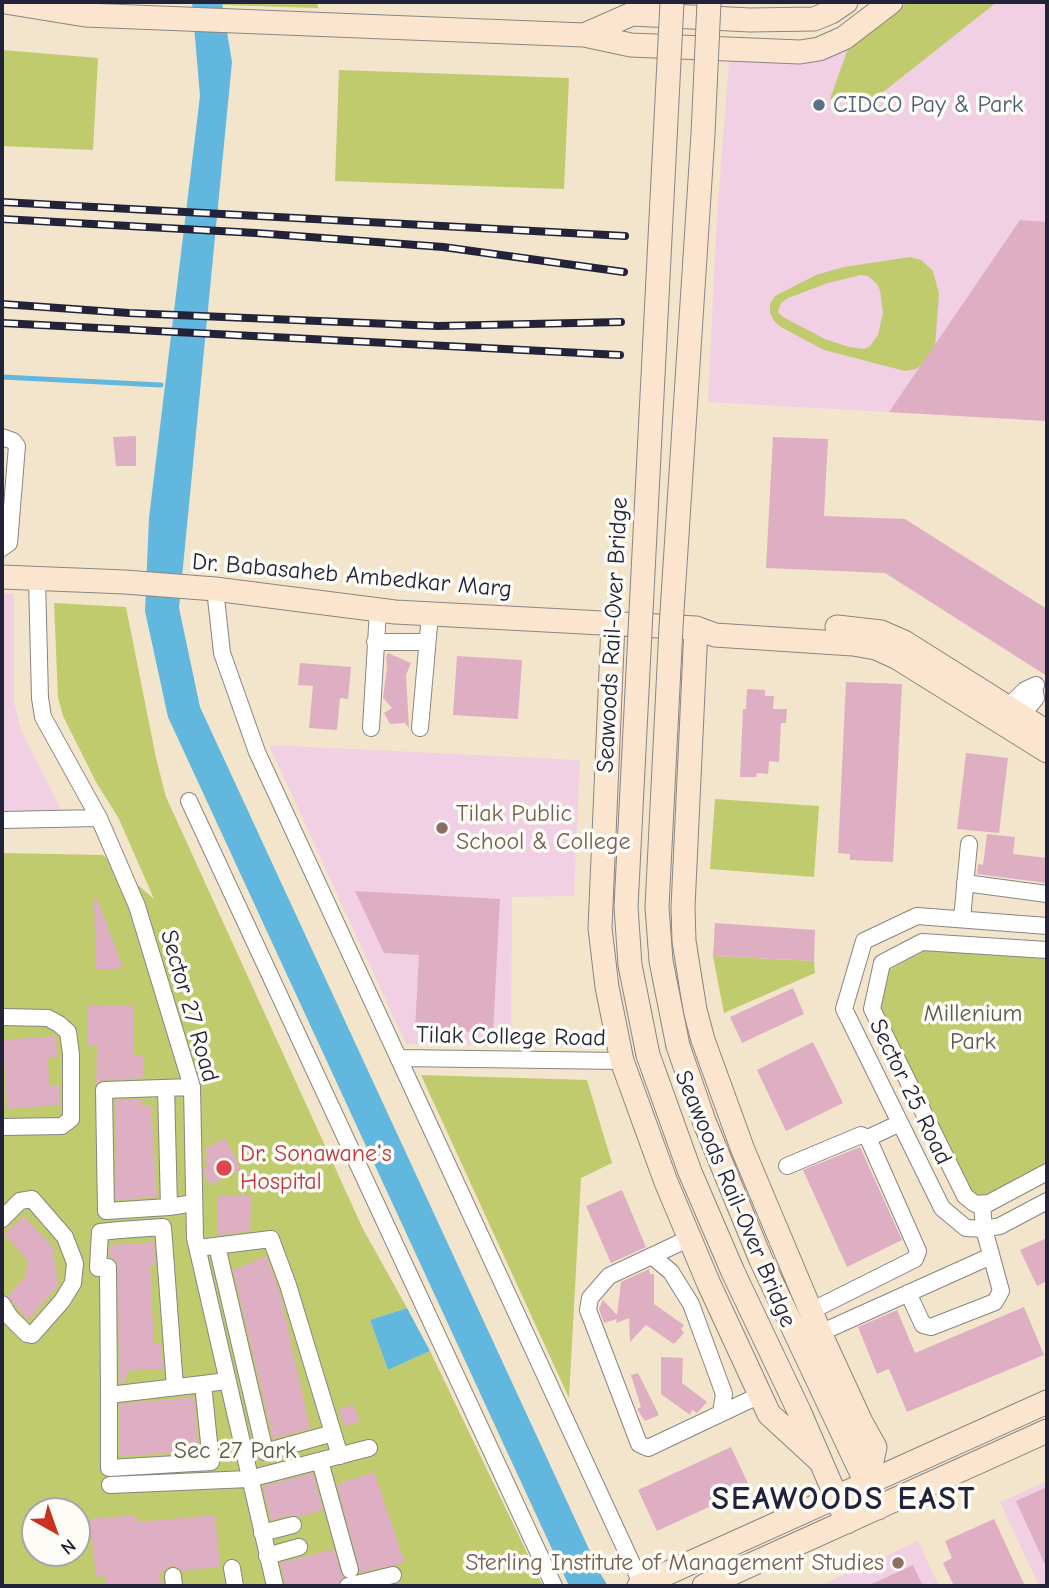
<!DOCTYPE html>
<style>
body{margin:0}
#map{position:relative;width:1049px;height:1588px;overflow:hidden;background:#f3e5cb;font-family:"Comic Neue",sans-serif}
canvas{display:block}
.frame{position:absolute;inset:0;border:4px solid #22223b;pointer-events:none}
.north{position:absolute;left:21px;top:1497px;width:70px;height:70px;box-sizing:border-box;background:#fdfcf7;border:2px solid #a5a5ac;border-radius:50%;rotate:140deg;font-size:19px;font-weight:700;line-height:28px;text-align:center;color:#22223b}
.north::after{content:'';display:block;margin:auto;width:24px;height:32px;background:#c8321e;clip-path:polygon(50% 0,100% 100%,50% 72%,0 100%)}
</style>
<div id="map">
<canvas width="1049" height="1588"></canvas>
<div class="frame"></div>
<div class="north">N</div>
</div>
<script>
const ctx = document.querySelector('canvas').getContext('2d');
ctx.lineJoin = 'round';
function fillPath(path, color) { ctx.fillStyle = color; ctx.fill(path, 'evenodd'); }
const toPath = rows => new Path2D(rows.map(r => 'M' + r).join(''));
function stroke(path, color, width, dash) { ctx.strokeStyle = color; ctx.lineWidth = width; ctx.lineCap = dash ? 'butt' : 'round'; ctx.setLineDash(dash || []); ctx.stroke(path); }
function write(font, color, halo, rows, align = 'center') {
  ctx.font = font + ' "Comic Neue",sans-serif'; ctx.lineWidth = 7; ctx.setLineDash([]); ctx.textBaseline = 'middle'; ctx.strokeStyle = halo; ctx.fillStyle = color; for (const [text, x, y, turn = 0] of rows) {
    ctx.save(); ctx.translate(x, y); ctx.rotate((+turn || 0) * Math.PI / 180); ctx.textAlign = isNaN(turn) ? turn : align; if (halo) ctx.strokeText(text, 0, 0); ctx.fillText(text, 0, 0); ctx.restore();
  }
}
const built = toPath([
 [891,2,1047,2,1047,421,708,402,717,215,730,49,799,52],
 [2,594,14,594,14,702,21,730,63,813,2,814],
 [269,745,580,760,574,896,512,897,511,1045,406,1044],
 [1047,1481,1047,1586,1039,1586,1000,1502],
 [918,1541,939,1586,819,1586]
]);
const green = toPath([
 [222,2,317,2,318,8,222,5],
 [908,2,997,2,873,100,830,99,849,46],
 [2,50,98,58,93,150,2,146],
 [339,70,569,78,564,189,335,181],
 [910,257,921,260,933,271,939,294,935,346,923,364,916,369,905,371,824,350,781,327,774,321,770,313,770,304,775,296,816,275,844,267],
 [861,275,868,276,877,284,880,290,883,313,878,335,870,346,864,349,849,347,825,339,783,317,778,312,781,303,788,298,828,283],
 [54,603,126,607,156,758,166,797,363,1229,407,1308,370,1320,388,1370,430,1351,543,1586,2,1586,2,853,103,855,154,899,119,819,96,782,63,716,58,697],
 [35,1511,77,1511,77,1553,35,1553],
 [715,799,819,806,814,877,710,869],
 [926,950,1047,958,1047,1163,986,1196,977,1197,971,1192,880,1008,889,970],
 [713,956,814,961,815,973,724,1013],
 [421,1075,587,1080,612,1163,581,1178,569,1398]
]);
const water = toPath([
 [192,2,222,2,232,62,179,608,200,707,600,1573,608,1586,569,1586,168,717,145,611,149,518,200,96],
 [407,1308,430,1351,388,1370,370,1320]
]);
const stream = toPath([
 [2,377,161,385]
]);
const building = toPath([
 [1020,220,1047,222,1047,421,889,412],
 [136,436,136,466,116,466,113,437],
 [773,437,828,439,824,516,905,519,1047,609,1047,676,885,573,766,568],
 [388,653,411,663,406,675,409,728,405,723,390,724,384,713,392,708,383,698,387,667,386,657],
 [457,656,522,660,518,719,453,715],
 [300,663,351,667,348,699,340,698,337,730,309,728,313,686,298,685],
 [846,682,902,684,893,862,850,860,850,854,838,853],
 [747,689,765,690,765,696,774,696,773,709,787,709,786,723,781,723,779,762,769,761,768,774,757,773,756,777,740,777,743,709,746,709],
 [966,753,1008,758,999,833,957,829],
 [987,834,1015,837,1013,854,1047,858,1047,883,977,874,978,864,983,865],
 [355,891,500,899,493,1033,415,1029,419,955,384,953],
 [97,898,123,968,96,970,94,899],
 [715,923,815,930,814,961,713,956],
 [793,988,804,1014,742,1043,730,1017],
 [134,1005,134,1055,143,1055,143,1078,104,1080,96,1084,97,1045,88,1045,88,1006],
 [56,1036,57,1057,48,1058,49,1085,59,1085,60,1105,7,1109,3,1040],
 [813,1042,843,1103,786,1131,757,1070],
 [142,1099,142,1105,151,1105,157,1197,116,1200,115,1100],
 [225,1138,241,1169,210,1185,204,1173,204,1169,208,1167,204,1160,208,1156,204,1149],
 [860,1147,902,1240,847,1267,803,1170],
 [622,1190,646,1247,611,1263,586,1206],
 [218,1196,251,1196,250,1231,218,1235],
 [24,1216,53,1247,58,1286,28,1320,8,1296,26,1275,27,1260,4,1234],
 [1047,1238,1047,1281,1037,1286,1020,1250],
 [154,1242,155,1266,150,1266,154,1344,161,1344,163,1369,127,1371,126,1382,119,1383,118,1267,116,1261,109,1257,110,1245],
 [266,1256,280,1293,310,1428,273,1439,233,1270],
 [649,1269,650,1274,654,1274,654,1304,684,1325,681,1329,684,1333,674,1344,646,1325,630,1342,629,1318,616,1323,617,1319,604,1323,599,1309,603,1300,617,1315,621,1282],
 [1024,1307,1044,1355,907,1412,889,1369,877,1374,858,1327,897,1310,915,1353],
 [661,1357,683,1358,682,1383,707,1402,697,1413,692,1410,690,1415,661,1394],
 [638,1373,659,1415,645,1421,637,1409,641,1407,631,1375],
 [194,1397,198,1452,120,1456,120,1404],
 [353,1404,360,1421,345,1427,338,1410],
 [731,1447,750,1488,657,1531,638,1490],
 [374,1472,405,1563,360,1572,337,1484],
 [313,1473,323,1510,299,1517,291,1515,271,1520,263,1486],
 [1047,1487,1047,1569,1016,1501],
 [136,1515,137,1522,215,1515,220,1567,182,1571,178,1567,171,1566,160,1573,161,1586,106,1586,106,1576,96,1577,90,1519],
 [994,1519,1025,1586,954,1586,943,1563,952,1558,945,1541],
 [333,1549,343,1577,338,1586,337,1583,323,1586,285,1586,281,1563],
 [913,1565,923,1586,867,1586]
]);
const street = toPath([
 [2,437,13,441,17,446,9,543,2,548],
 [37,579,40,698,43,717,99,818,137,906,192,1087,195,1238,275,1586],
 [215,589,222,653,257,752,642,1585],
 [375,642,427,642],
 [1008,707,1025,690,1036,685],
 [1022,715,1036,698,1034,688],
 [371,728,378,610],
 [420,728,430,614],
 [189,801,554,1586],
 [2,820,99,818],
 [965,883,1047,894],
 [962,919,969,844],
 [1047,926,917,916,864,941,844,1009,942,1208,966,1228,984,1229,1000,1226,1047,1201],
 [1047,950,922,942,882,963,872,1009,965,1196,975,1204,989,1203,1047,1172],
 [2,1017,48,1018,59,1024,68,1032,71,1054,71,1119,62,1126,2,1127],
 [399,1058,622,1061],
 [192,1087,104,1090,106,1211,169,1207,194,1203],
 [166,1088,169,1207],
 [787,1166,861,1135,868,1138,900,1123],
 [2,1219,20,1201,32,1199,65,1237,75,1263,73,1283,62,1301,32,1335,27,1334,10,1317,2,1304],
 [690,1238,609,1276,590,1298,588,1310,639,1444,648,1448,760,1395],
 [217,1246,265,1452,333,1433],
 [198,1248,271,1239,288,1285,340,1456],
 [652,1256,671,1272,691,1304,724,1394,721,1413],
 [908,1293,923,1325,931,1327,995,1302,1001,1291,984,1229,982,1204],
 [811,1311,915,1259,918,1251,868,1138],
 [820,1333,991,1256],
 [203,1384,211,1462,109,1468,109,1395,203,1384,226,1381],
 [109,1395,108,1267,98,1268,100,1232,120,1230,163,1227,175,1387],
 [320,1461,350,1570],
 [110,1485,249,1479,369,1448],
 [262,1533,293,1525],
 [267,1556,299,1547],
 [232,1568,235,1586],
 [173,1576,174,1586],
 [348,1586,393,1575]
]);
const secondary = toPath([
 [5,2,85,15,584,35,631,45,800,52,819,49,844,38,891,2],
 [584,35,632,14,750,20,814,19,831,12,846,2],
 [2,577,125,582,215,589,395,612,696,628,715,635,853,644,876,648,896,657,1047,751],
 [613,624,600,928,607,987,622,1061,666,1182,708,1282,769,1414,819,1460],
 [837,627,881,632,904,642,1047,732],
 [696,628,683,907,684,941,695,1010,703,1040,743,1150,820,1333,861,1422,875,1447,867,1484],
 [678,1046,704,1121,761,1260,878,1508],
 [648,1055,690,1172,733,1272,799,1411,847,1522],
 [639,1586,1047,1402],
 [704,1586,1047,1431]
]);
const rail = toPath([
 [2,202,625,236],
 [2,219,256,233,443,247,624,272],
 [2,304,129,313,438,326,621,322],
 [2,323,620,355]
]);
const secondaryBridge = toPath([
 [678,1046,661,961,657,907,671,627,703,134,709,2],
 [648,1055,630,965,626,907,672,2]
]);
const markers = [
 [819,105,7,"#5c6f8a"],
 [442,828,7,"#8d6e63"],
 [224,1168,9,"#e0444e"],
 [898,1563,7,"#8d6e63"]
];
const serviceNames = [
 ["CIDCO Pay & Park",833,105]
];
const streetNames = [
 ["Dr. Babasaheb Ambedkar Marg",352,576,5],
 ["Seawoods Rail-Over Bridge",613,635,-87],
 ["Sector 27 Road",189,1006,74],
 ["Tilak College Road",511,1037,1],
 ["Sector 25 Road",910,1092,64],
 ["Seawoods Rail-Over Bridge",735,1199,67]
];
const educationNames = [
 ["Tilak Public",456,814],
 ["School & College",456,842],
 ["Sterling Institute of Management Studies",884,1563,"right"]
];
const parkNames = [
 ["Millenium",973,1014],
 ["Park",973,1042],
 ["Sec 27 Park",235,1451]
];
const healthNames = [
 ["Dr. Sonawane's",240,1154],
 ["Hospital",240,1182]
];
const districtNames = [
 ["SEAWOODS EAST",844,1500]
];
fillPath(built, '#f1d0e3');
fillPath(green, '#bfcb6d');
fillPath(water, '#62b7de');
stroke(stream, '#62b7de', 5);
fillPath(building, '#deafc2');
stroke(street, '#8a8483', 18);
stroke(secondary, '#8a8483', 25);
stroke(street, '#fff', 16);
stroke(secondary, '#fce5cf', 23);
stroke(rail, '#22223b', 8);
stroke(rail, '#fdfcf7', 5, [16]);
stroke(secondaryBridge, '#8a8483', 25, []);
stroke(secondaryBridge, '#fce5cf', 23);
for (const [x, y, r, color] of markers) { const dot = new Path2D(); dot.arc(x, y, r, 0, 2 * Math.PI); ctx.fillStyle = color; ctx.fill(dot); stroke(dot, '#fdfcf7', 2.5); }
write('24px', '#4e5e75', '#fdfcf7', serviceNames, 'left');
write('24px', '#22223b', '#fdfcf7', streetNames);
write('24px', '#785e54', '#fdfcf7', educationNames, 'left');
write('24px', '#595d4c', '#fdfcf7', parkNames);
write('24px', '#be3a42', '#fdfcf7', healthNames, 'left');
ctx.letterSpacing = '2px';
write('bold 32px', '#22223b', '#fdfcf7', districtNames);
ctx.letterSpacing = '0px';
</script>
